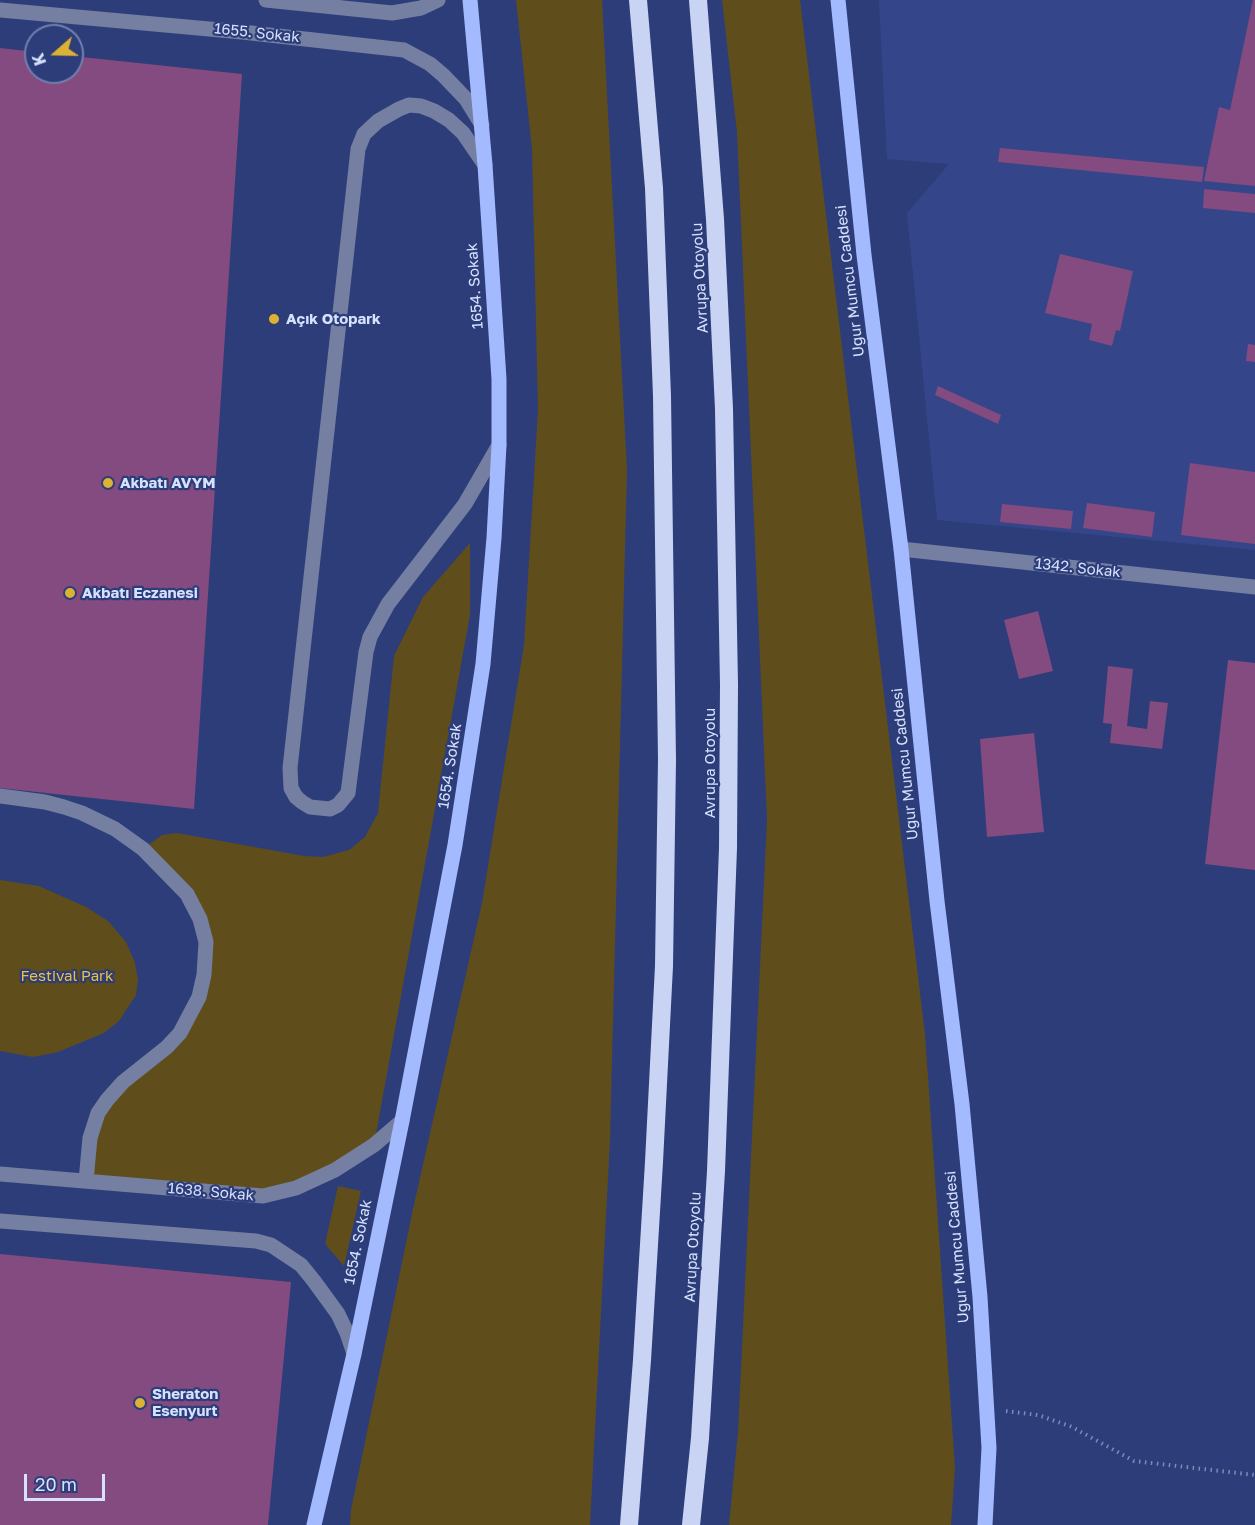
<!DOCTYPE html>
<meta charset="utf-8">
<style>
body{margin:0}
#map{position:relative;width:1255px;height:1525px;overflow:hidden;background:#2d3d79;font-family:"Golos Text",sans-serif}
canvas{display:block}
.north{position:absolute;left:24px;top:24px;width:60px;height:60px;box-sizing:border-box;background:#2d3d79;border:2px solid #717fae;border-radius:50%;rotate:250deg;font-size:16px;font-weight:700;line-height:24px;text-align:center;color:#d6e1fe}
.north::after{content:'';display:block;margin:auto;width:21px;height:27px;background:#dbb233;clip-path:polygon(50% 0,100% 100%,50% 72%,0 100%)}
.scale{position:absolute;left:24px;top:1474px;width:81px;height:27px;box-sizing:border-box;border:3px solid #d6e1fe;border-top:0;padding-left:8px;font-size:18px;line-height:21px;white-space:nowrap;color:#d6e1fe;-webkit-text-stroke:4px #2d3d79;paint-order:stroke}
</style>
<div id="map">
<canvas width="1255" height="1525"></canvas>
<div class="north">K</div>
<div class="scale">20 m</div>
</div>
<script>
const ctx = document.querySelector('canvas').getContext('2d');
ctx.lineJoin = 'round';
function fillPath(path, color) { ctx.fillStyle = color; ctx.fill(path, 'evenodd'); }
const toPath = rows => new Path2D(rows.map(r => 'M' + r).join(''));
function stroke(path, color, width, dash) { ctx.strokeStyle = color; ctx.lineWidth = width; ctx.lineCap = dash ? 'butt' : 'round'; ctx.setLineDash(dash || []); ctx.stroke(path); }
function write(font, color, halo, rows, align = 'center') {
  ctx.font = font + ' "Golos Text",sans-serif'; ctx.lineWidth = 4.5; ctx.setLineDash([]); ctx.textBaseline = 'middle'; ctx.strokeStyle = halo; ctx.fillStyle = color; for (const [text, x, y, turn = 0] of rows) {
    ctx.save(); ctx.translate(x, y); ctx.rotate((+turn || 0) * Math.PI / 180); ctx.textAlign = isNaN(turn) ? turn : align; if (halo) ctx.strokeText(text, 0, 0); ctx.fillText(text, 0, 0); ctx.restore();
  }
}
const built = toPath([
 [879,0,1255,0,1255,550,937,520,907,213,949,164,887,159]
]);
const green = toPath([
 [516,0,602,0,627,470,610,1139,590,1525,350,1525,351,1510,413,1209,482,903,524,645,538,410,532,149],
 [722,0,800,0,925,1034,955,1468,951,1525,729,1525,738,1432,767,819,737,132],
 [470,543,470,615,374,1145,282,1193,86,1181,94,1124,157,1054,199,997,200,919,143,849,162,835,177,833,304,856,323,857,349,850,365,837,378,813,394,656,423,597],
 [0,880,39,886,86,907,108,921,126,942,135,963,138,980,136,995,119,1021,104,1033,58,1052,33,1057,0,1051],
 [338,1186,361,1191,344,1266,325,1244]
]);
const building = toPath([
 [1253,0,1255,0,1255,186,1204,181,1219,107,1230,110],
 [0,48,36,52,36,72,72,72,72,56,242,74,194,809,0,788],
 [1000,148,1204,167,1202,182,998,162],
 [1204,189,1255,194,1255,213,1203,208],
 [1060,254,1133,271,1120,331,1116,330,1112,346,1089,340,1092,324,1045,313],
 [1248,344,1255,345,1255,362,1246,361],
 [938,386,1001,415,998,424,935,395],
 [1190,463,1255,472,1255,544,1181,535],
 [1087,503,1155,512,1152,537,1083,528],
 [1002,504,1073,511,1071,529,1000,522],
 [1038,611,1053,671,1019,679,1004,620],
 [1228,660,1255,663,1255,870,1205,864],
 [1108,666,1133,669,1127,726,1147,729,1150,701,1168,703,1162,749,1110,743,1112,724,1103,723],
 [1034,733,1044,832,987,837,980,739],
 [0,1254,291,1282,268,1525,0,1525]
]);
const path = toPath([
 [1006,1411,1038,1415,1072,1427,1134,1461,1255,1475]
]);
const minor = toPath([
 [266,0,392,13,421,8,438,0],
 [0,10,242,32,404,50,430,64,443,75,466,99,482,125],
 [485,165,463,133,449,120,434,111,421,106,409,105,399,109,378,121,364,134,358,149,290,768,291,788,296,797,302,802,310,807,330,809,338,805,348,793,366,652,370,637,388,604,465,504,499,445],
 [901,549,1255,587],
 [0,796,45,802,64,807,82,813,115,829,143,849,187,894,200,919,206,942,204,975,199,997,180,1033,167,1047,123,1082,107,1100,98,1113,90,1138,86,1181],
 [0,1174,263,1196,296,1188,335,1170,374,1145,402,1121],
 [0,1221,256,1241,271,1245,301,1265,314,1281,338,1314,347,1333,354,1354]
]);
const major = toPath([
 [838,0,864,255,901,549,937,901,962,1104,980,1297,989,1448,985,1525],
 [314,1525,354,1354,402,1121,455,845,483,664,494,538,499,445,499,379,485,165,470,0]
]);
const highway = toPath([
 [629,1525,642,1360,654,1162,664,966,667,760,662,396,654,188,638,0],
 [691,1525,700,1438,716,1171,728,848,729,685,724,409,715,219,698,0]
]);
const markers = [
 [274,319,6,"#dbb233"],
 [108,483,6,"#dbb233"],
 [70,593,6,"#dbb233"],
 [140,1403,6,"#dbb233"]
];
const streetNames = [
 ["1655. Sokak",257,33,6],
 ["Avrupa Otoyolu",700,278,-93],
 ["Uğur Mumcu Caddesi",850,281,-97],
 ["1654. Sokak",475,286,-94],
 ["1342. Sokak",1078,568,6],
 ["Avrupa Otoyolu",710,763,-90],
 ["Uğur Mumcu Caddesi",905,764,-96],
 ["1654. Sokak",450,766,-81],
 ["1638. Sokak",211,1192,5],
 ["1654. Sokak",358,1242,-78],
 ["Avrupa Otoyolu",693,1247,-87],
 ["Uğur Mumcu Caddesi",957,1247,-95]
];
const poiNames = [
 ["Açık Otopark",286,319],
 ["Akbatı AVYM",120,483],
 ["Akbatı Eczanesi",82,593],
 ["Sheraton",152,1394],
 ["Esenyurt",152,1411]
];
const parkNames = [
 ["Festival Park",67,976]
];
fillPath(built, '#344689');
fillPath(green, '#5f4e1c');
fillPath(building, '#834b7f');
stroke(path, '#7d8bb8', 4, [1.5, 4.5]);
stroke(minor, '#747fa1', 15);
stroke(major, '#a4bafe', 15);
stroke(highway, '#c9d4f5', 18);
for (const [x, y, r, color] of markers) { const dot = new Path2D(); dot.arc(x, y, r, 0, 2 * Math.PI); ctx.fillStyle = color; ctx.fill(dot); stroke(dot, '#2d3d79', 2); }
write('15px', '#d6e1fe', '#2d3d79', streetNames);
write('bold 15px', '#d6e1fe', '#2d3d79', poiNames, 'left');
write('15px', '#ebc041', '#2d3d79', parkNames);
</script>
